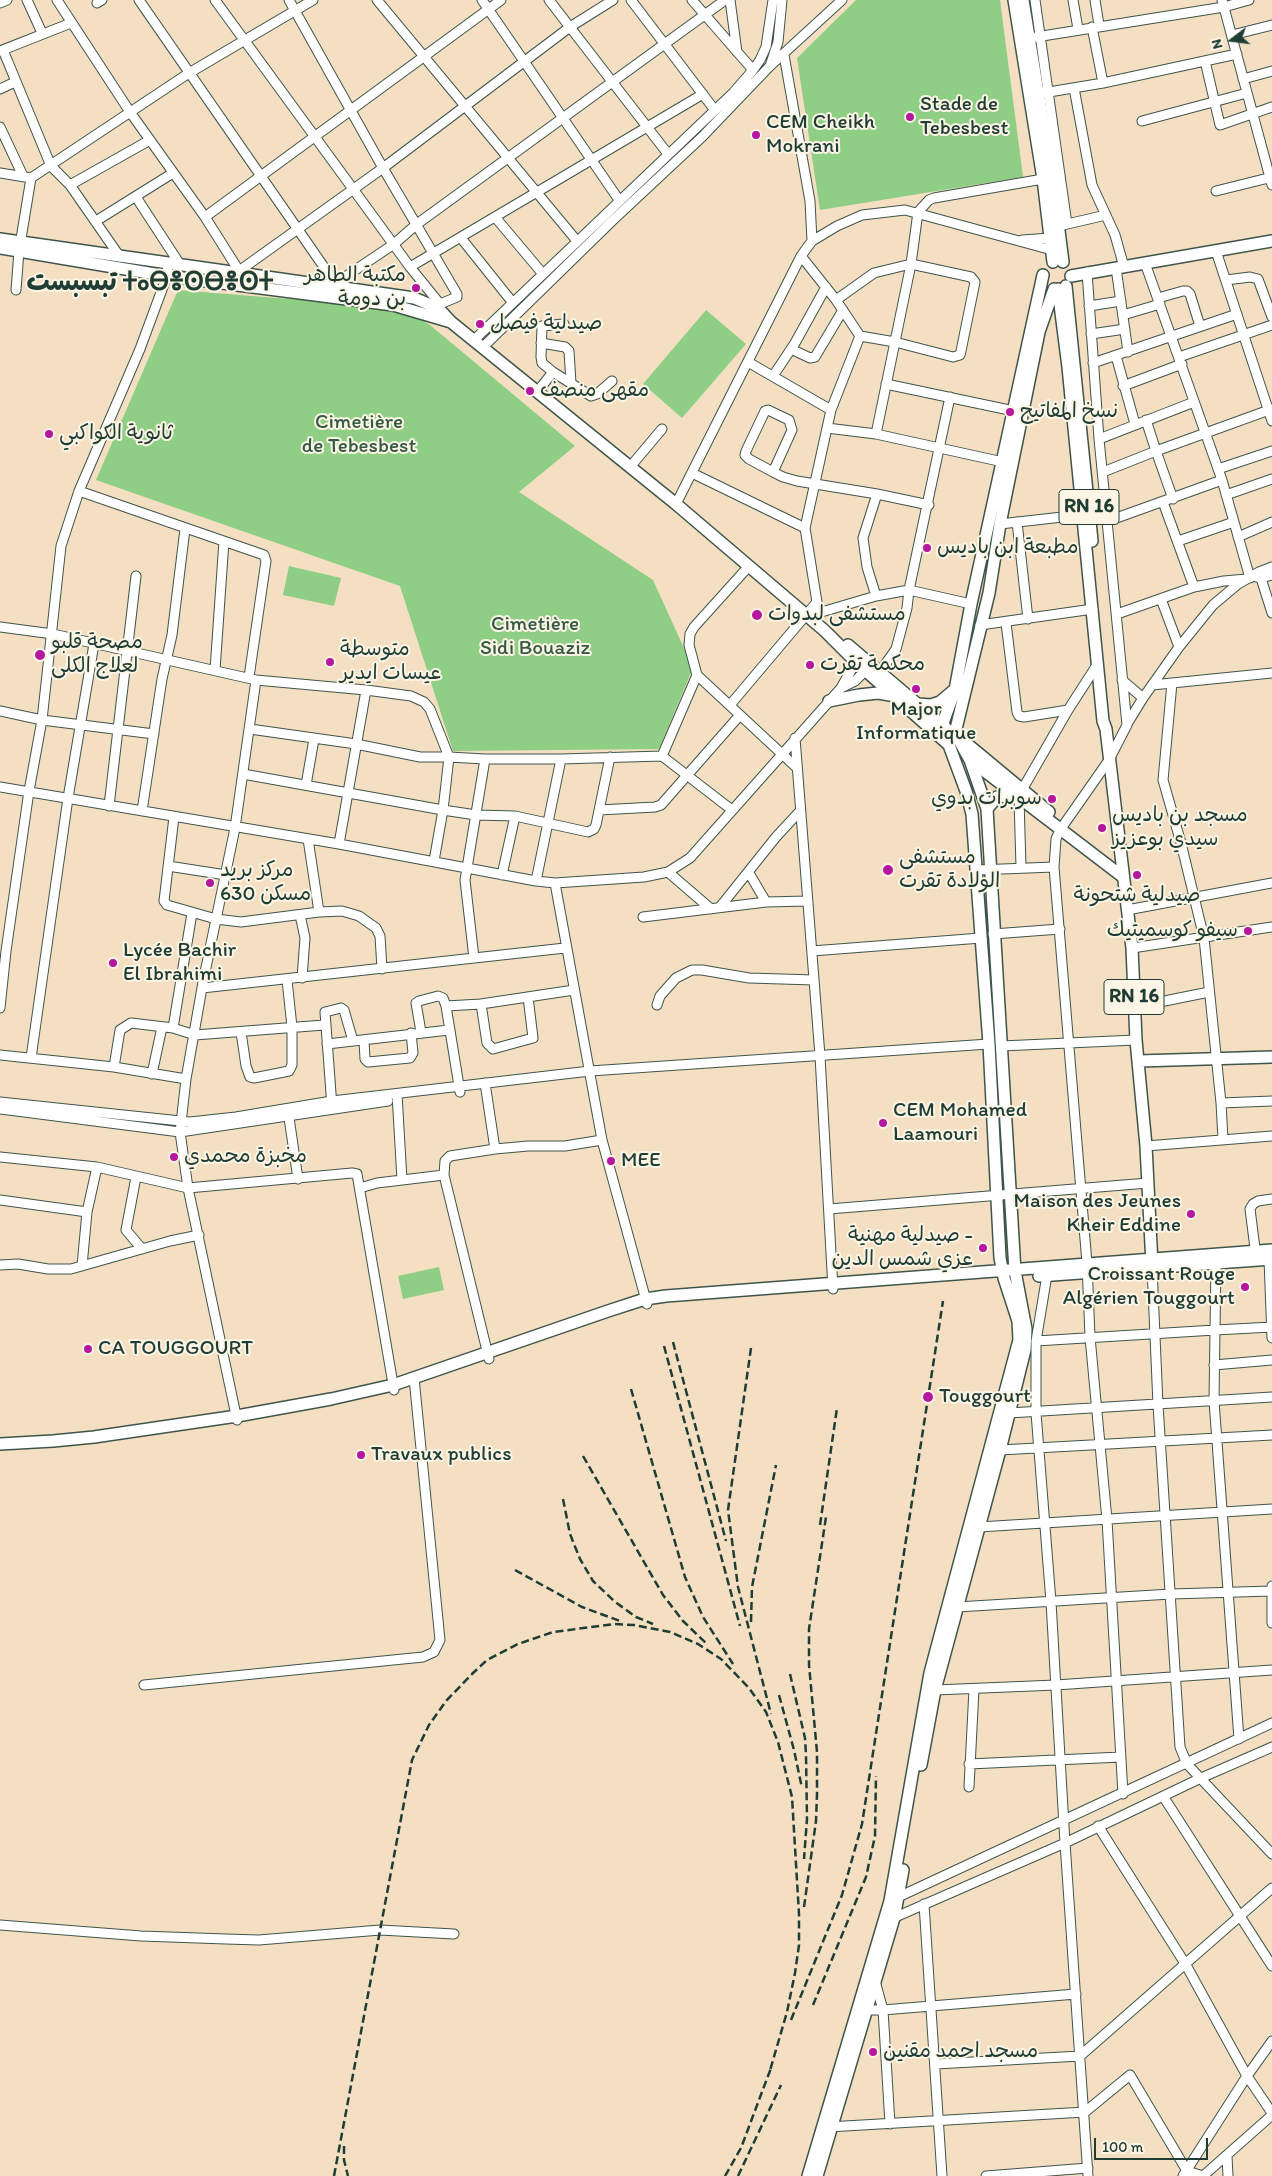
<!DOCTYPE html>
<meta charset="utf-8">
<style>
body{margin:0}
#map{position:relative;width:1272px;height:2176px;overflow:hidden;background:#f4dfc2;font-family:Itim,sans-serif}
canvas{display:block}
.north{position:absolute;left:1207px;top:15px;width:50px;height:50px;-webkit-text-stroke:4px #fcf5e5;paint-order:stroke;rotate:255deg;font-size:14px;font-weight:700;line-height:20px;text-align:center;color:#1f3d34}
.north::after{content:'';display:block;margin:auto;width:18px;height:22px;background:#1f3d34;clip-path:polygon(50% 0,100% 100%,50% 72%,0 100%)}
.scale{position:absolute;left:1094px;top:2138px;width:114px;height:22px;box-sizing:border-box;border:2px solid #1f3d34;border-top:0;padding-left:6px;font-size:15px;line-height:18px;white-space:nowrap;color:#1f3d34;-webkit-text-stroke:4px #fcf5e5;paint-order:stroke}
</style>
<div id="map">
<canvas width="1272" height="2176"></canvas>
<div class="north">N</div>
<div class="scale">100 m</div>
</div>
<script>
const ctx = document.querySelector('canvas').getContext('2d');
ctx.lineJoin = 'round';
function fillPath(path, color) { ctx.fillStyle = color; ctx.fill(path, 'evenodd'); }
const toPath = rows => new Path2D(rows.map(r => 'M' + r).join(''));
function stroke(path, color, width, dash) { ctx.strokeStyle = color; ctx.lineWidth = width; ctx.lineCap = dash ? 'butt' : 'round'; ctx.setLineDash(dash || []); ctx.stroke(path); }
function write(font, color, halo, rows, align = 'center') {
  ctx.font = font + ' Itim,"Playpen Sans Arabic","Noto Sans Tifinagh",sans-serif'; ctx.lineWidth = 4; ctx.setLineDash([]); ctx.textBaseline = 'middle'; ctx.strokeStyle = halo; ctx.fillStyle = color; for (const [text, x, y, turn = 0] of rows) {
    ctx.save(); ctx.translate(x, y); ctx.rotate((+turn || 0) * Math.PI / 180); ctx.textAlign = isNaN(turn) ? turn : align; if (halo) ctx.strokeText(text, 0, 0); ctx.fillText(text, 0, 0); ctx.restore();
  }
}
const green = toPath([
 [856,0,1000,0,1023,177,820,210,797,58],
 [178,290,400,308,430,325,575,446,519,492,653,580,693,668,659,749,453,751,400,586,96,480],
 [706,310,746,344,682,418,643,384],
 [289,566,341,578,334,606,283,595],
 [439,1267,444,1290,403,1299,398,1276]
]);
const minor = toPath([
 [27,0,42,33],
 [57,0,130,112,205,217,241,274],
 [139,0,335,283],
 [215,0,410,267,440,304,435,312],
 [289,0,383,168,457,294,457,297,440,304],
 [377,0,577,241],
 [482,0,619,200],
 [549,0,668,154],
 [631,0,714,109],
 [692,0,753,70],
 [730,0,737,52],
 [1035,0,1067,224],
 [1073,0,1078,29],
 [1095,0,1099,25],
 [1222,0,1272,185],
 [0,3,7,0],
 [97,3,102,0],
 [1092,27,1103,83],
 [1232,35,1272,25],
 [1036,37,1224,7,1249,0],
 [3,50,51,166,70,185,120,257],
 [0,51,71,23],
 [784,55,810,201,812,241],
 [1205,61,1220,125,1272,107],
 [770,66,778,42,782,0],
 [1243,79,1272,71],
 [1074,88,1092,185,1115,235,1124,267],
 [0,89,15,82],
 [1043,93,1103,83,1237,54],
 [1142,121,1247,93],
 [0,127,23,176],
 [0,173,31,178,189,73,313,0],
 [70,185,150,140],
 [1216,191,1272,177],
 [136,197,181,266],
 [205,217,501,0],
 [495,217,543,274],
 [96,221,173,173],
 [1063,225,1106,215],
 [461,238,513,303],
 [1022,240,1051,238],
 [1216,251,1272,421],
 [801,256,836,300,860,336,895,342,953,357,960,355,961,351,975,282,971,277,911,264,874,273,836,300],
 [1145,263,1222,480,1250,578],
 [410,267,703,94],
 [1116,268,1128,352],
 [239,271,383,168,570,27,613,0],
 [1087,272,1099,439,1127,725,1109,760,1060,830,1056,839,1054,867,1087,1263,1090,1337,1107,1520,1123,1794],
 [1226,280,1250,277,1258,279,1272,317],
 [330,287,394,244,417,224,725,0],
 [16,290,19,251,31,178],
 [1158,298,1183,291,1187,291,1190,294,1200,326],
 [1089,306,1121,301],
 [1123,315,1160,304],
 [564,324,542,326,541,357,542,363,553,372,591,396,597,394,612,381],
 [1091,334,1125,329],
 [860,336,831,410,827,428,876,434,1003,462],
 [474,340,733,93,753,70,760,60,766,47,773,0],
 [541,343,565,347,569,351,571,383],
 [483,347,612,221,702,137,770,66,842,0],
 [791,349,810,358,815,357,843,310],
 [1116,356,1135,424],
 [1179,357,1272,325],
 [748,362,831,410],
 [1093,363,1237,314],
 [773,376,795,343,826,287],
 [886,384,1014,411],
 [1123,386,1182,364],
 [537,392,553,372],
 [1146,420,1156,451,1272,409],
 [876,434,911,264,918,212,929,200,934,198,1043,179],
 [1099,439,1194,402],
 [630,467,662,429],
 [1218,469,1272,451],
 [773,472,792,430,789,420,768,410,765,411,746,451,745,455,749,459,773,472,783,477,797,481,877,494,929,505],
 [1103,472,1156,451,1173,499],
 [692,473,805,528],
 [79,491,264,555,266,561,249,677],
 [1226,495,1272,479],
 [1163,502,1194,587],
 [676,504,801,256,812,241,837,226,862,215,905,210,1052,250],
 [1108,521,1222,480],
 [1017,522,1028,619],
 [1000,524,1089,514],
 [1238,537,1272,522],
 [1178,541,1234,522],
 [1259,572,1272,613],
 [1256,577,1260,578,1272,575],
 [876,596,867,567,863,538,877,494],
 [1161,599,1179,647],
 [812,610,817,612,825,611,876,596,909,590,950,397],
 [1117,614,1194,587,1224,581,1246,579],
 [1006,623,1017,712,1019,716,1024,717,1068,710],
 [980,625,1093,609],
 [0,627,53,634,256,680,366,690,411,696,424,702,430,709,449,757,485,759,561,759,662,756,697,675,689,645,690,634,694,627,749,566],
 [215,670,224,541],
 [697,675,797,768],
 [877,676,896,649,907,608,909,590,971,604],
 [1122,680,1143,698],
 [1172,683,1163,780,1181,843,1204,938,1221,1103,1223,1139],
 [1152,685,1272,673],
 [841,688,855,681,870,666],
 [730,705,817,602,805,528,827,428],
 [0,711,42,720,154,734],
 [1127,724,1143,698,1179,647,1213,605,1238,584,1259,572,1272,567],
 [250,729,356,744,420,757,449,757,443,810,434,861],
 [795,738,820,1056,833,1289],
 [662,756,732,810],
 [243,774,443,810,476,815,515,816,588,832,594,829,596,825,610,757],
 [306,785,314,739],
 [0,787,339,844,536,881,555,883,644,877,668,872,690,858,841,688,858,658],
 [109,806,136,576],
 [599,810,655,807,661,805,740,715],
 [142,811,162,679,172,635,185,529],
 [174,817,164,901,167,905,216,919,241,922,319,912,342,911,359,916,376,928,380,936,382,969],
 [308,839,319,912],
 [339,844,366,690],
 [168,866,226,875],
 [1021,867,1019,799,1022,790,1068,710,1097,665],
 [977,870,1054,867],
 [668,872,711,909],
 [749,873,766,902],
 [502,875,515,816],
 [536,881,561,759],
 [555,883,602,1140,647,1304],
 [720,907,776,837,800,811],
 [1127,910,1272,883],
 [300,915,305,938,302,978],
 [643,917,766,902,807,901],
 [993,934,1060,929],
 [1132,948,1272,927],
 [812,951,981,938],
 [474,958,465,880,485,759],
 [202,988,565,948],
 [481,1004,487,1043,493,1049,533,1038,528,997],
 [657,1005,660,996,676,978,692,970,702,970,749,978,814,980],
 [446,1006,481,1004,574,990],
 [1135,1007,1209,992],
 [0,1008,6,951,29,791,42,720,61,546,79,491,140,349,167,276,168,264],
 [173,1028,192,913],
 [241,1032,246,1066,250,1077,254,1078,289,1071,292,1065,292,1027,287,980],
 [421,1032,416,1003,419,1001,438,996,443,998,446,1006,460,1092],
 [364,1041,365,1059,368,1062,410,1058,413,1053,411,1033],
 [327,1044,449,1030],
 [1001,1046,1136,1040],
 [0,1055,114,1067,186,1079],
 [31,1058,68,798,94,644],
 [114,1067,120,1030,131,1023,173,1028,195,1035,324,1025],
 [152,1074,162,1027],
 [485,1083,495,1149],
 [397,1094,402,1180],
 [0,1102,190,1122,236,1117,332,1101,590,1071,989,1044],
 [1221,1103,1272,1101],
 [332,1107,325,1012,341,1008,344,1010,353,1041],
 [0,1109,180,1132,388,1101],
 [288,1111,298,1179],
 [1146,1146,1272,1136],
 [0,1157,97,1167,188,1188,352,1173,357,1174,394,1390],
 [136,1177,126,1230,142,1249],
 [360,1188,377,1183,444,1175],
 [0,1200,87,1212],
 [829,1209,1148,1183],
 [1256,1256,1250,1209,1253,1204,1258,1201,1272,1199],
 [1269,1259,1272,1338],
 [1216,1263,1215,1330,1272,1327],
 [0,1265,18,1264,48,1269,71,1269,170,1241,199,1235],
 [82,1266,87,1212,97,1167],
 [1152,1267,1158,1405,1180,1747,1187,1764,1272,1854],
 [1048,1269,1036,1341,1036,1413,1051,1602,1065,1843,1088,2176],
 [1036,1341,1215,1330,1214,1401,1239,1739],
 [489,1359,444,1175,445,1161,450,1156,495,1149,528,1146,565,1146,602,1140],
 [1214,1365,1272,1360],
 [1009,1413,1272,1397],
 [237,1420,188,1188,180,1132,186,1079,203,982,235,828,256,680],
 [1000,1450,1272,1435],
 [979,1527,1272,1509],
 [1272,1586,1272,1623],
 [957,1607,1171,1594,1272,1591],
 [144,1685,423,1657,434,1652,440,1640,414,1378],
 [935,1690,1056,1685,1272,1670],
 [969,1764,1121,1757],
 [969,1787,974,1689],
 [1163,1796,1272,1966],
 [1098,1826,1186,1965,1247,2076,1272,2113],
 [894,1899,1272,1723],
 [924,1904,942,2176],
 [891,1919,1065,1843,1201,1778,1272,1747],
 [0,1925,141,1936,226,1939,259,1940,380,1930,454,1934],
 [875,1981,883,2010,890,2124],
 [866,2010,883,2010,1076,1994],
 [936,2064,1080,2056,1272,1888],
 [828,2127,1085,2112,1130,2075,1187,2171,1203,2176],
 [1227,2156,1228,2176],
 [986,2176,1088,2168],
 [1183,2176,1247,2076,1272,2041],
 [1203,2176,1272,2115]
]);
const major = toPath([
 [1014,0,1043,179,1053,262],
 [1023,0,1053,184,1063,262],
 [0,239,414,298,438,308,451,322,676,504,825,631,856,662,949,745,966,791,972,814,989,1044,1000,1258,1004,1278,1018,1321,1019,1340,930,1673,890,1901,808,2176],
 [0,248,167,276,393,305,451,322],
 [1071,276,1272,241],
 [1066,286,1092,541],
 [1058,289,1068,367,1103,721,1106,729,1132,948,1136,1040,1146,1146,1152,1265],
 [848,645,949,731,955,733,970,760,987,809,1015,1271,1026,1329,1025,1350,1000,1450,935,1690,921,1765],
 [829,701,859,695,878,693,896,696],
 [918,704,931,705,940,702,953,691],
 [943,732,944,720,955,690,971,604,1043,275],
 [955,733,989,593,1000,524,1039,332,1054,289],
 [961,739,1049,812],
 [970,760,1123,877],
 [987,809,997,797,1014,795],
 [1139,1061,1272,1057],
 [1039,1276,1272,1259],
 [0,1444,53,1441,94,1437,237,1416,331,1399,393,1385,608,1311,645,1299,666,1296,1272,1250],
 [817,2176,894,1918,903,1870]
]);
const rail = toPath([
 [673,1342,726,1541],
 [664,1346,740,1626],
 [751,1348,728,1510,738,1587,771,1714],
 [631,1389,685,1577,703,1617,733,1664],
 [583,1456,663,1595,683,1621,708,1645],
 [563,1499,570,1534,580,1559,593,1581,614,1601,636,1617,653,1624],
 [820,1525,837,1408],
 [515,1570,582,1607,620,1621],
 [751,1622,752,1587,776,1465],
 [790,1674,805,1738,806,1755,807,1819,804,1859],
 [779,1695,794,1750,802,1788],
 [804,1907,816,1821,817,1794,817,1752,809,1665,809,1629,826,1517],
 [813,2005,866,1877,875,1836,876,1776],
 [791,2020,842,1895,862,1824,943,1301],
 [344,2146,344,2160,348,2176],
 [334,2176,412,1760,429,1725,446,1701,472,1674,487,1660,518,1644,553,1632,615,1624,634,1625,670,1632,698,1644,721,1659,749,1688,766,1712,778,1742,792,1797,799,1914,799,1945,795,1973,787,2012,769,2074],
 [725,2176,741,2148,771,2068],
 [738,2176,781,2085]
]);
const markers = [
 [910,117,5,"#b5179e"],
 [756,135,5,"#b5179e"],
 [416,288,5,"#b5179e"],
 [480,324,5,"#b5179e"],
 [530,391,5,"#b5179e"],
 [1010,412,5,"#b5179e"],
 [49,434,5,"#b5179e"],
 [927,548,5,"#b5179e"],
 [757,615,6,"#b5179e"],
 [40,655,6,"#b5179e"],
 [330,662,5,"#b5179e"],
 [810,665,5,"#b5179e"],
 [916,689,5,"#b5179e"],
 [1052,799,5,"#b5179e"],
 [1102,828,5,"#b5179e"],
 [888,870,6,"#b5179e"],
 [1137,875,5,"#b5179e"],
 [210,883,5,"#b5179e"],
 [1248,931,5,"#b5179e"],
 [113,963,5,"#b5179e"],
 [883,1123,5,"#b5179e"],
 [174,1157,5,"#b5179e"],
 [611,1161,5,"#b5179e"],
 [1191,1214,5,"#b5179e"],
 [983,1248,5,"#b5179e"],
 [1245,1287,5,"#b5179e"],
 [88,1349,5,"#b5179e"],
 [928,1397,6,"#b5179e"],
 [361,1455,5,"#b5179e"],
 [873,2052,5,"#b5179e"]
];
const shields = [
 [1089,507,60],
 [1134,997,60]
];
const shieldNames = [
 ["RN 16",1089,507],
 ["RN 16",1134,997]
];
const poiNames = [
 ["Stade de",920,105],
 ["Tebesbest",920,129],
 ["CEM Cheikh",766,123],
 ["Mokrani",766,147],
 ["مكتبة الطاهر",406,276,"right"],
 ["بن دومة",406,300,"right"],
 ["صيدلية فيصل",490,324],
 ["مقهى منصف",540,391],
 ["نسخ المفاتيح",1020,412],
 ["ثانوية الكواكبي",59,434],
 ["مطبعة ابن باديس",937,548],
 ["مستشفى لبدوات",768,615],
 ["مصحة قلبو",51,643],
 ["لعلاج الكلى",51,667],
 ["متوسطة",340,650],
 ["عيسات ايدير",340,674],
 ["محكمة تقرت",820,665],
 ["Major",916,710,"center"],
 ["Informatique",916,734,"center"],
 ["سوبرات بدوي",1042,799,"right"],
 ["مسجد بن باديس",1112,816],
 ["سيدي بوعزيز",1112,840],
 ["مستشفى",899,858],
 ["الولادة تقرت",899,882],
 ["مركز بريد",220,871],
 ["630 مسكن",220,895],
 ["صيدلية شتحونة",1137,896,"center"],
 ["سيفو كوسميتيك",1238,931,"right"],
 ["Lycée Bachir",123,951],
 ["El Ibrahimi",123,975],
 ["CEM Mohamed",893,1111],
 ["Laamouri",893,1135],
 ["مخبزة محمدي",184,1157],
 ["MEE",621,1161],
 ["Maison des Jeunes",1181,1202,"right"],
 ["Kheir Eddine",1181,1226,"right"],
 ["صيدلية مهنية -",973,1236,"right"],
 ["عزي شمس الدين",973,1260,"right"],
 ["Croissant Rouge",1235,1275,"right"],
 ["Algérien Touggourt",1235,1299,"right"],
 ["CA TOUGGOURT",98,1349],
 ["Touggourt",939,1397],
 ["Travaux publics",371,1455],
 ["مسجد احمد مقنين",883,2052]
];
const parkNames = [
 ["Cimetière",359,423],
 ["de Tebesbest",359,447],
 ["Cimetière",535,625],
 ["Sidi Bouaziz",535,649]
];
const districtNames = [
 ["تبسبست ⵜⴰⴱⴻⵙⴱⴻⵙⵜ",150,283]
];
fillPath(green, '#8ece85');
stroke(minor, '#3f5549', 11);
stroke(major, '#3f5549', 14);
stroke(minor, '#fff', 9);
stroke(major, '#fff', 11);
stroke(rail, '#1f3d34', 2.5, [8, 4]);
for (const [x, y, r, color] of markers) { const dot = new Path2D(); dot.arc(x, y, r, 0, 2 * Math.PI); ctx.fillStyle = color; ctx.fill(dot); stroke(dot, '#fcf5e5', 2); }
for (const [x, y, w] of shields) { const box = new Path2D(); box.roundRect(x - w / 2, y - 17.5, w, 35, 4); ctx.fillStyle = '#fcf5e5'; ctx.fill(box); stroke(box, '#1f3d34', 1); }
write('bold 20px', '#1f3d34', null, shieldNames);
write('21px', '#1f3d34', '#fcf5e5', poiNames, 'left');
write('21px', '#355a44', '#fcf5e5', parkNames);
write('bold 26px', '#1f3d34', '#fcf5e5', districtNames);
</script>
